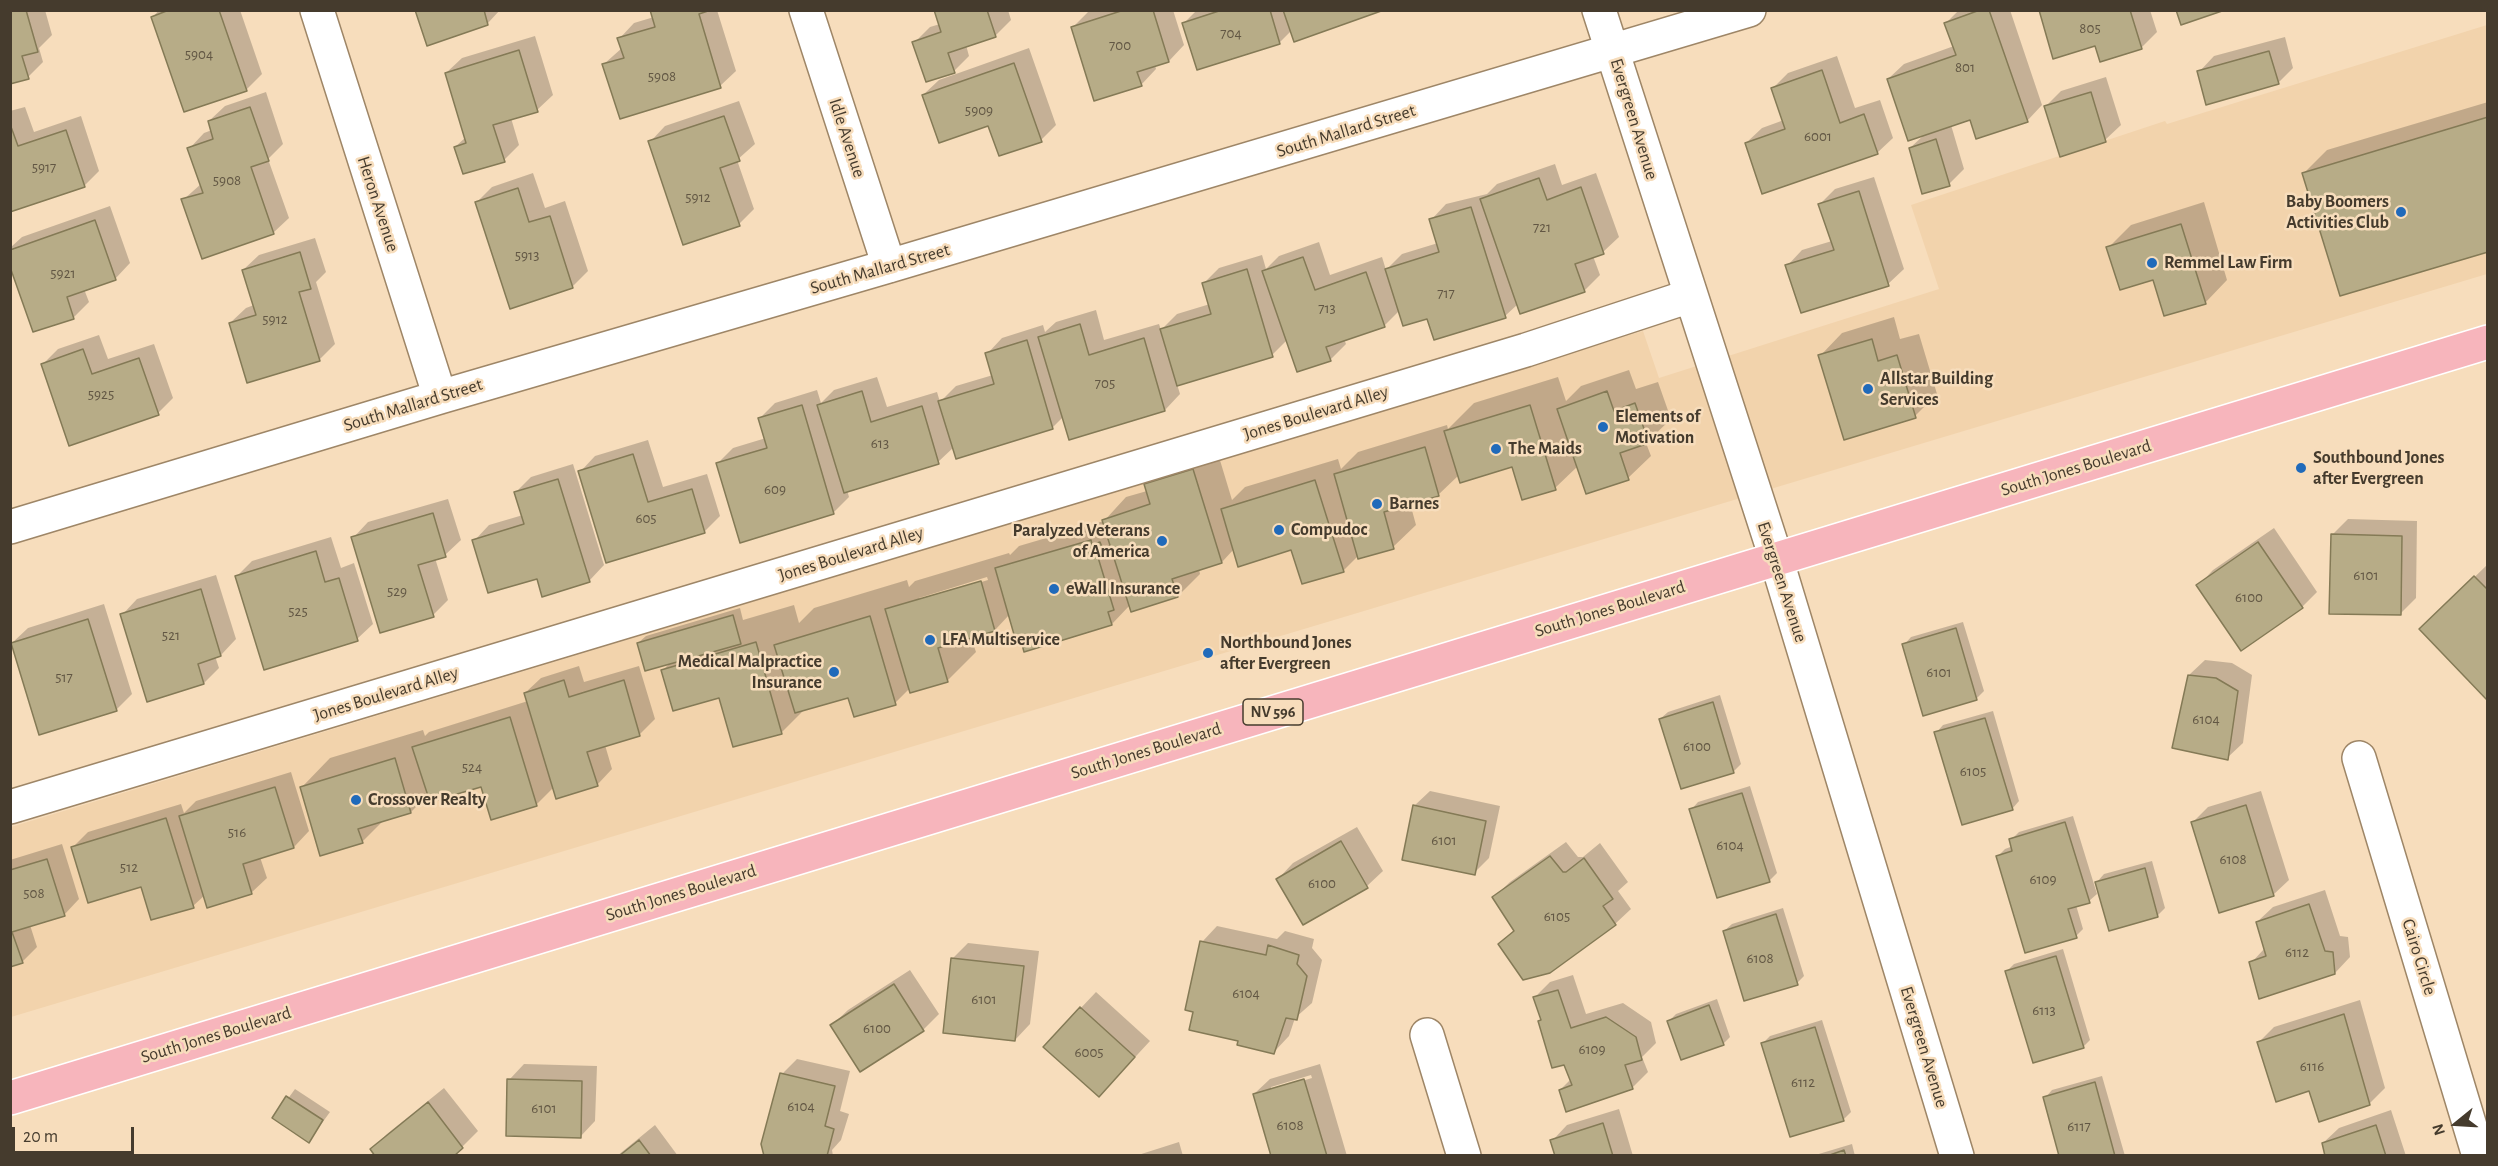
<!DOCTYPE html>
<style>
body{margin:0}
#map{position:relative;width:2498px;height:1166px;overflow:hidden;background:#f7ddbc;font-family:"Alegreya Sans",sans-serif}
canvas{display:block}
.frame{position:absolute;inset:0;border:12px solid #453b2d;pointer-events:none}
.north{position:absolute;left:2426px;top:1094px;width:60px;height:60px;-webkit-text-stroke:4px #f7ddbc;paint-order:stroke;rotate:252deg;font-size:16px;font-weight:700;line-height:24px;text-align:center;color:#453b2d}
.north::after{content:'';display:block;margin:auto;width:21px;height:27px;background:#453b2d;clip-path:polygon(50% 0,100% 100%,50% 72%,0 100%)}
.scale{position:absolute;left:12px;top:1127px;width:122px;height:27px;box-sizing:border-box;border:3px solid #453b2d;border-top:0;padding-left:8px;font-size:18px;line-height:21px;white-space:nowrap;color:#453b2d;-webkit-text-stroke:4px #f7ddbc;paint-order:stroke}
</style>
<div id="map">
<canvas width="2498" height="1166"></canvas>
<div class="frame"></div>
<div class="north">N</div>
<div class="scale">20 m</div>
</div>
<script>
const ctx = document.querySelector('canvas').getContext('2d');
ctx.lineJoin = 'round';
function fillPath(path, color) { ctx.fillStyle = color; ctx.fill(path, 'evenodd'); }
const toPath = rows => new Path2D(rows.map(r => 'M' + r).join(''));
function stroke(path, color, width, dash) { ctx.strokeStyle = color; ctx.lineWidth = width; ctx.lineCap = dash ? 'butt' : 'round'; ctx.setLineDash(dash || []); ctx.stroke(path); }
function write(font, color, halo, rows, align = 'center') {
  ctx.font = font + ' "Alegreya Sans",sans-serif'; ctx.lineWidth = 5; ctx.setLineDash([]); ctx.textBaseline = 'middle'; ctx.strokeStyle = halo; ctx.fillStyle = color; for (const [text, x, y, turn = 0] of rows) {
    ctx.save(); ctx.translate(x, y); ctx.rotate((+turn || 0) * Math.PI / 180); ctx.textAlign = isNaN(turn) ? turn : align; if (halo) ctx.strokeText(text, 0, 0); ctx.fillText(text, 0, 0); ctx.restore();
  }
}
const built = toPath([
 [2487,25,2487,274,11,1017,11,827,1643,331,1659,378,1939,289,1911,205,2165,121,2167,124]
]);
const shadow = toPath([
 [10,10,45,10,52,35,39,48,43,62,28,77,10,82],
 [159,10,240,10,262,74,246,90,153,17],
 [416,10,500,10,488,23],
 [652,10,717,10,736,71,720,86,604,64,622,48,619,39,634,23,654,17],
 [935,10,1008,10,1011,20,995,36,966,45,969,56,954,71,914,43,930,27,940,24],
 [1093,10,1173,10,1184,45,1169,61,1155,65,1156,69,1141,85,1073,27,1088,12],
 [1197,10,1379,10,1291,31,1279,43,1184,23],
 [1959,10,2010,10,2042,105,2027,121,1971,118,1951,125,1964,169,1949,184,1910,148,1925,134,1888,79,1904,64,1954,46,1946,23],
 [2040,10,2150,10,2157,32,2141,48,2096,44],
 [535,36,553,95,537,110,511,118,519,145,504,160,455,147,466,137,446,73,462,58],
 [2285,37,2293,68,2278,83,2199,72,2214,56],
 [1029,48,1056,125,1041,140,989,124,923,95,939,80],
 [1837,56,1855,108,1880,100,1893,138,1877,153,1746,143,1762,128,1784,120,1773,88,1788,73],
 [2106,77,2121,125,2105,140,2045,107,2061,91],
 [266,92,283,144,268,159,289,218,273,233,183,200,201,184,189,149,204,133,212,130,209,121,225,106],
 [739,101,755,144,737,160,754,209,739,224,650,142,665,126],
 [2488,102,2488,250,2304,173,2327,150],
 [25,107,34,132,81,116,99,171,84,186,10,210,10,111],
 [1555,164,1562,185,1596,173,1619,237,1603,252,1593,256,1600,275,1584,291,1518,304,1505,316,1428,317,1400,310,1384,326,1344,339,1346,344,1331,359,1298,371,1287,340,1272,355,1177,384,1180,394,1165,410,1064,416,1053,427,957,457,954,447,938,462,847,490,849,497,833,513,717,464,733,448,766,438,760,418,775,403,817,390,821,403,834,390,877,377,887,407,937,392,940,402,956,386,993,375,987,354,1002,338,1043,325,1045,332,1056,322,1096,310,1104,340,1159,324,1161,330,1177,314,1210,304,1204,283,1219,268,1262,255,1266,269,1279,256,1319,242,1330,275,1382,257,1386,270,1402,254,1438,243,1431,220,1446,204,1487,194,1497,184],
 [533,173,545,208,565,201,588,271,572,287,476,203,492,187],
 [1874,177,1904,269,1888,284,1787,266,1802,250,1832,241,1820,204,1835,189],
 [2204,202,2227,280,2205,303,2154,278,2108,248,2131,225],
 [110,206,130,263,115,279,84,289,89,302,74,317,34,331,10,262,10,248,22,237],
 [315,238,326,272,316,282,335,344,319,360,230,323,246,308,254,305,243,270,259,255],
 [1894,317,1900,339,1919,334,1937,394,1915,416,1820,356,1842,333],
 [99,335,108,359,154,344,173,398,158,413,43,364,58,349],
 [1629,370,1636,389,1658,382,1671,419,1646,443,1651,456,1628,478,1578,466,1555,488,1513,465,1459,475,1438,495,1410,503,1416,525,1393,547,1359,555,1343,571,1292,548,1234,549,1222,562,1199,569,1200,574,1178,596,1130,605,1112,624,1021,636,1010,614,995,630,971,637,976,652,947,681,910,688,895,703,849,696,805,709,782,732,734,746,720,696,663,670,670,663,638,643,646,636,740,608,743,620,794,605,799,623,814,608,907,580,909,587,915,581,1009,553,1010,555,1019,546,1104,521,1126,497,1147,491,1145,485,1168,462,1216,447,1232,500,1245,487,1338,459,1341,469,1358,452,1447,425,1448,429,1474,403,1558,377,1566,401,1581,386],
 [987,577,988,580,919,601,919,598],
 [648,440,663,487,707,474,720,516,704,532,580,472,595,456],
 [573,464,604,565,589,581,538,577,474,541,489,525,523,515,515,493,531,477],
 [448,499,461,540,445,555,435,558,448,600,433,615,353,538,368,522],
 [2348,519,2417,521,2416,598,2400,614,2332,535],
 [2274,528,2317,592,2302,607,2198,586,2213,570],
 [331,537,341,568,354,563,373,624,357,639,237,576,252,561],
 [2488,564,2488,697,2487,698,2421,629],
 [216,575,236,639,221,655,215,656,219,668,204,683,122,615,137,599],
 [104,604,132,694,116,710,12,643,28,628],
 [1963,622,1984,691,1976,699,1904,645,1911,637],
 [2205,660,2232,663,2252,675,2243,743,2227,758,2189,675],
 [579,666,584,682,639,666,655,719,639,735,605,745,612,769,597,785,554,787,536,805,482,785,429,794,411,812,384,820,362,842,302,787,330,758,423,730,425,736,429,732,528,701,525,693,541,678],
 [1720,695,1741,764,1734,771,1682,788,1660,719,1668,712],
 [1993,711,2019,801,2012,809,1936,733,1943,725],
 [291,772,309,831,294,847,260,857,267,878,251,893,205,895,193,906,142,885,72,848,88,832,181,804,184,813,196,801],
 [1750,786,1777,873,1770,880,1718,896,1691,810,1698,802],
 [1430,791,1500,806,1489,858,1474,873,1414,806],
 [2261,791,2289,880,2273,895,2193,822,2208,807],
 [2073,816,2097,894,2089,901,2076,905,2083,929,2076,936,1998,856,2005,849,2013,846,2011,840,2019,832],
 [1357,827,1383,871,1367,886,1304,923,1278,879,1293,863],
 [1566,842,1578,857,1583,857,1600,843,1628,882,1618,891,1631,909,1615,924,1500,944,1515,929,1494,897,1510,882],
 [62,844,79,899,64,915,30,925,37,947,22,962,10,965,10,860],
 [2152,861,2165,908,2158,915,2110,929,2097,882,2104,874],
 [2325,890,2340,936,2348,937,2350,957,2335,973,2251,963,2265,948,2257,922,2273,907],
 [1783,908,1804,976,1797,983,1724,931,1732,924],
 [1217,926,1277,939,1285,931,1314,939,1312,948,1322,960,1312,1003,1295,1018,1289,1036,1274,1052,1239,1040,1202,942],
 [968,943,1039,951,1030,1024,1015,1040,953,958],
 [2063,949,2090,1040,2083,1047,2006,972,2014,964],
 [910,970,939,1014,923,1030,861,1070,832,1025,848,1010],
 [1573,975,1586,1014,1623,1003,1651,1022,1656,1043,1642,1057,1648,1072,1632,1088,1560,1090,1571,1079,1565,1063,1539,1021,1542,1019,1535,997,1550,982],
 [1096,992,1150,1041,1114,1080,1045,1046],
 [1717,999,1730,1037,1723,1044,1669,1021,1676,1014],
 [2360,1000,2385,1088,2369,1104,2310,1089,2259,1042,2274,1027],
 [1822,1020,1851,1112,1843,1120,1763,1043,1770,1036],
 [797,1059,850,1071,840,1111,849,1114,841,1140,832,1150,833,1156,765,1156,782,1074],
 [524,1064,597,1066,595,1121,580,1137,509,1080],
 [1320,1064,1347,1156,1272,1156,1254,1094,1270,1079],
 [1311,1075,1312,1078,1271,1090,1271,1087],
 [2102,1076,2125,1156,2061,1156,2045,1098,2052,1090],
 [444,1088,478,1131,462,1147,451,1156,372,1149,387,1134],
 [295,1089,330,1112,309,1141,274,1118],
 [1619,1109,1633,1156,1556,1156,1552,1141,1567,1125],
 [2391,1110,2406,1156,2320,1156,2326,1153,2323,1143,2339,1128],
 [655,1125,678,1156,617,1156],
 [1179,1142,1183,1156,1135,1156],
 [1852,1144,1855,1156,1812,1156]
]);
const building = toPath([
 [10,10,26,10,38,52,22,56,29,79,10,84,10,10],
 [169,10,219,10,247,91,184,112,151,17,169,10],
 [415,10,484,10,488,25,427,46,415,10],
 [650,10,711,10,699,14,721,88,620,119,602,64,624,58,617,38,655,27,650,10],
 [934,10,987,10,996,37,948,53,955,73,926,82,912,42,941,32,934,10],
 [1124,10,1153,10,1169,62,1137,72,1142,86,1094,101,1071,27,1124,10],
 [1222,10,1270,10,1280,44,1197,70,1182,23,1222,10],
 [1283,10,1384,10,1294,42,1283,10],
 [1980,10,1989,10,2028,122,1976,139,1970,120,1908,141,1887,79,1956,55,1944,23,1980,10],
 [2039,10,2130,10,2142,49,2100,62,2095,46,2053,59,2039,10],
 [2176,10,2225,10,2181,25,2176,10],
 [519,50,538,112,493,125,505,162,463,174,454,147,466,143,445,73,519,50],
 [2269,51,2279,84,2206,105,2197,71,2269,51],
 [1014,63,1042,142,999,156,988,126,939,143,922,95,1014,63],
 [1822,70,1840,123,1864,114,1878,154,1762,194,1745,143,1785,129,1771,88,1822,70],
 [2091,92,2106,142,2060,157,2044,106,2091,92],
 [250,107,269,161,251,167,274,234,202,259,181,199,203,193,187,148,213,139,208,121,250,107],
 [724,116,740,161,720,168,740,226,683,245,648,141,724,116],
 [2488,117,2488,252,2340,296,2302,173,2488,117],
 [10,124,18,146,66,130,85,187,10,212,10,124],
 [1936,139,1950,186,1922,194,1909,148,1936,139],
 [1539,178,1547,200,1581,187,1604,254,1575,264,1585,292,1520,314,1480,199,1539,178],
 [518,188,529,222,550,216,573,288,510,309,475,202,518,188],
 [1859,191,1889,286,1801,313,1785,265,1834,250,1818,204,1859,191],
 [1471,207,1506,318,1434,340,1427,319,1403,326,1385,269,1439,252,1429,219,1471,207],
 [95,220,116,280,67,297,74,319,33,332,10,267,10,250,95,220],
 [2181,224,2206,304,2164,316,2153,280,2120,290,2106,247,2181,224],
 [300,252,311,289,299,292,320,361,247,383,229,323,256,315,242,270,300,252],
 [1303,257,1315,290,1366,272,1385,327,1326,347,1331,361,1297,372,1262,271,1303,257],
 [1247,269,1273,357,1177,386,1160,329,1211,314,1202,283,1247,269],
 [1080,324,1089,355,1144,338,1165,411,1069,440,1038,337,1080,324],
 [1872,339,1878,361,1897,355,1916,418,1844,440,1818,355,1872,339],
 [1027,340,1053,429,956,459,938,401,994,384,985,353,1027,340],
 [83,349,92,374,139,358,159,415,69,446,41,364,83,349],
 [862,391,871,422,922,406,939,464,844,493,817,405,862,391],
 [1607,391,1614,411,1635,403,1649,443,1620,453,1629,480,1586,494,1557,409,1607,391],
 [802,405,834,514,740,543,716,463,767,448,758,418,802,405],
 [1530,405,1556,490,1522,500,1512,467,1460,483,1444,431,1530,405],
 [1425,447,1439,496,1384,512,1394,549,1358,559,1334,474,1425,447],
 [633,454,648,502,692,489,705,533,606,563,578,471,633,454],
 [1193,469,1222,563,1172,579,1178,597,1131,612,1102,520,1150,504,1144,484,1193,469],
 [558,479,590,582,542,597,537,579,488,593,472,540,524,524,514,492,558,479],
 [1315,480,1344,572,1302,584,1291,550,1238,567,1221,509,1315,480],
 [433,513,446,557,418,565,434,617,380,633,351,537,433,513],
 [2331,534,2402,536,2401,615,2329,614,2331,534],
 [1091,540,1092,545,1100,542,1102,547,1097,554,1114,610,1108,612,1112,625,1024,652,1020,637,1015,638,995,568,1091,540],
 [2258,542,2303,608,2241,651,2196,585,2258,542],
 [316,551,325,582,339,578,358,641,264,670,235,576,316,551],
 [2474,576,2488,590,2487,700,2419,629,2474,576],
 [981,581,995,631,938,648,948,682,910,693,885,609,981,581],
 [201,589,221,656,198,664,204,684,147,702,120,614,201,589],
 [733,615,741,644,645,671,637,643,733,615],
 [870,616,896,705,854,717,848,698,795,713,774,645,870,616],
 [88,619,117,711,39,735,11,643,88,619],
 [1956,628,1977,700,1923,716,1902,644,1956,628],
 [756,642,782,734,733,747,719,698,673,711,661,670,756,642],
 [2188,675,2216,678,2238,691,2228,760,2172,748,2188,675],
 [564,680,569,697,624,680,640,736,587,752,598,786,556,799,524,693,564,680],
 [1713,702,1734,773,1681,789,1659,719,1713,702],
 [510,717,537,806,491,820,481,787,430,802,412,747,510,717],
 [1985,718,2013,810,1962,825,1934,732,1985,718],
 [395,758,411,813,358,829,363,843,320,856,300,787,395,758],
 [275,787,294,848,243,864,252,894,207,908,179,816,275,787],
 [1742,793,1770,882,1717,898,1689,809,1742,793],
 [1413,805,1486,821,1475,875,1402,860,1413,805],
 [2246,805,2274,896,2219,913,2191,822,2246,805],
 [166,818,194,908,151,920,141,887,88,903,71,847,166,818],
 [2065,822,2090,903,2068,909,2077,938,2025,953,1996,856,2012,851,2009,839,2065,822],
 [1341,841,1368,888,1303,925,1276,879,1341,841],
 [1550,856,1563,872,1566,872,1584,858,1613,899,1603,906,1616,925,1550,973,1523,980,1498,944,1514,931,1492,897,1550,856],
 [47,859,65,916,12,932,23,963,10,967,10,870,47,859],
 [2145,868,2158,917,2109,931,2095,882,2145,868],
 [2309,904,2325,951,2333,952,2335,974,2259,999,2249,962,2266,956,2256,922,2309,904],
 [1776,914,1798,985,1744,1001,1723,931,1776,914],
 [1200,941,1266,955,1268,945,1299,955,1297,964,1307,976,1297,1020,1286,1018,1274,1054,1237,1045,1238,1041,1189,1030,1193,1012,1185,1010,1200,941],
 [2056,956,2084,1048,2033,1063,2005,971,2056,956],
 [951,958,1024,966,1015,1041,943,1033,951,958],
 [894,984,924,1031,860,1072,830,1025,894,984],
 [1558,990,1571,1028,1606,1017,1636,1037,1642,1060,1625,1065,1633,1089,1566,1112,1559,1090,1572,1085,1564,1065,1552,1068,1538,1021,1541,1020,1533,997,1558,990],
 [1709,1005,1724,1045,1681,1060,1667,1021,1709,1005],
 [1080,1007,1135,1057,1099,1097,1043,1047,1080,1007],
 [2344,1014,2370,1105,2319,1122,2309,1091,2276,1102,2257,1042,2344,1014],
 [1815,1027,1844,1121,1790,1137,1761,1043,1815,1027],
 [780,1073,835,1086,825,1126,834,1129,827,1156,764,1156,761,1144,780,1073],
 [507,1079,582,1081,581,1138,506,1136,507,1079],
 [1304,1079,1327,1156,1271,1156,1253,1094,1304,1079],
 [2095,1082,2115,1156,2059,1156,2043,1097,2095,1082],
 [286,1096,323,1120,309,1143,272,1118,286,1096],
 [428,1102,463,1148,454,1156,375,1156,370,1149,428,1102],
 [1603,1123,1613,1156,1555,1156,1550,1140,1603,1123],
 [2376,1125,2386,1156,2325,1156,2322,1143,2376,1125],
 [639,1140,651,1156,619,1156,639,1140],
 [1844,1150,1846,1156,1827,1156,1844,1150]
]);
const minor = toPath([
 [317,10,440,397],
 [806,10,889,266],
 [1599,10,1776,558,1957,1156],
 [10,527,440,397,889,266,1749,10],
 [2359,758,2479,1156],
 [10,807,1526,350,1690,296],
 [1427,1035,1464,1156]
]);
const major = toPath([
 [10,1098,2488,342]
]);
const markers = [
 [2401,212,6,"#206aba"],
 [2152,263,6,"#206aba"],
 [1868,389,6,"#206aba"],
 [1603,427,6,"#206aba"],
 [1496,449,6,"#206aba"],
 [2301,468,6,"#206aba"],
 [1377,504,6,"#206aba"],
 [1279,530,6,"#206aba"],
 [1162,541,6,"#206aba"],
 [1054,589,6,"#206aba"],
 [930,640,6,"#206aba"],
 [1208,653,6,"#206aba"],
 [834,672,6,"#206aba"],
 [356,800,6,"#206aba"]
];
const numberNames = [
 ["805",2090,28],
 ["704",1231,33],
 ["700",1120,45],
 ["5904",199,54],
 ["801",1965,67],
 ["5908",662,76],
 ["5909",979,110],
 ["6001",1818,136],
 ["5917",44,167],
 ["5908",227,180],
 ["5912",698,197],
 ["721",1542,227],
 ["5913",527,255],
 ["5921",63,273],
 ["717",1446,293],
 ["713",1327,308],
 ["5912",275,319],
 ["705",1105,383],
 ["5925",101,394],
 ["613",880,443],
 ["609",775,489],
 ["605",646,518],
 ["6101",2366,575],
 ["529",397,591],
 ["6100",2249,597],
 ["525",298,611],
 ["521",171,635],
 ["6101",1939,672],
 ["517",64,677],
 ["6104",2206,719],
 ["6100",1697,746],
 ["524",472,767],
 ["6105",1973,771],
 ["516",237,832],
 ["6101",1444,840],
 ["6104",1730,845],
 ["6108",2233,859],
 ["512",129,867],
 ["6109",2043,879],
 ["6100",1322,883],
 ["508",34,893],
 ["6105",1557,916],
 ["6112",2297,952],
 ["6108",1760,958],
 ["6104",1246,993],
 ["6101",984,999],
 ["6113",2044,1010],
 ["6100",877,1028],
 ["6109",1592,1049],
 ["6005",1089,1052],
 ["6116",2312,1066],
 ["6112",1803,1082],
 ["6104",801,1106],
 ["6101",544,1108],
 ["6108",1290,1125],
 ["6117",2079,1126]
];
const shields = [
 [1273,712,60]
];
const shieldNames = [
 ["NV 596",1273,712]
];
const streetNames = [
 ["Evergreen Avenue",1634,119,73],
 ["South Mallard Street",1346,131,-17],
 ["Idle Avenue",847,138,72],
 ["Heron Avenue",378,204,72],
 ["South Mallard Street",880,269,-16],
 ["South Mallard Street",413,405,-17],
 ["Jones Boulevard Alley",1316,413,-17],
 ["South Jones Boulevard",2076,468,-17],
 ["Jones Boulevard Alley",851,554,-17],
 ["Evergreen Avenue",1782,582,72],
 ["South Jones Boulevard",1610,609,-17],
 ["Jones Boulevard Alley",386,694,-17],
 ["South Jones Boulevard",1146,751,-17],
 ["South Jones Boulevard",681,893,-17],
 ["Cairo Circle",2419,957,73],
 ["South Jones Boulevard",216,1035,-17],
 ["Evergreen Avenue",1924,1047,73]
];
const poiNames = [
 ["Baby Boomers",2389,202,"right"],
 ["Activities Club",2389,223,"right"],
 ["Remmel Law Firm",2164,263],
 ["Allstar Building",1880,379],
 ["Services",1880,400],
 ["Elements of",1615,417],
 ["Motivation",1615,438],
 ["The Maids",1508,449],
 ["Southbound Jones",2313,458],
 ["after Evergreen",2313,479],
 ["Barnes",1389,504],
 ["Compudoc",1291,530],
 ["Paralyzed Veterans",1150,531,"right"],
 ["of America",1150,552,"right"],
 ["eWall Insurance",1066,589],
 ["LFA Multiservice",942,640],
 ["Northbound Jones",1220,643],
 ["after Evergreen",1220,664],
 ["Medical Malpractice",822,662,"right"],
 ["Insurance",822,683,"right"],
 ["Crossover Realty",368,800]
];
fillPath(built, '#f2d3ac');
fillPath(shadow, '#0003');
fillPath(building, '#b7ac87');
stroke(building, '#847a56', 1.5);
stroke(minor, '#9e8667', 36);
stroke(major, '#fff', 36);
stroke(minor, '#fff', 33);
stroke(major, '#f7b5bc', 33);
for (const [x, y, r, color] of markers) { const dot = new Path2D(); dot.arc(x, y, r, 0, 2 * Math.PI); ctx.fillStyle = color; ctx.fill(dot); stroke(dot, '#f7ddbc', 2); }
write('15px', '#625744', null, numberNames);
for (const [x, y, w] of shields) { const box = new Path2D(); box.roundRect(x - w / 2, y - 13, w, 26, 4.5); ctx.fillStyle = '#f7ddbc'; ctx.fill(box); stroke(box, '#453b2d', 1.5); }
write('bold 16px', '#453b2d', null, shieldNames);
write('18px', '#453b2d', '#f7ddbc', streetNames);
write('bold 18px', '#453b2d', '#f7ddbc', poiNames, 'left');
</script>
